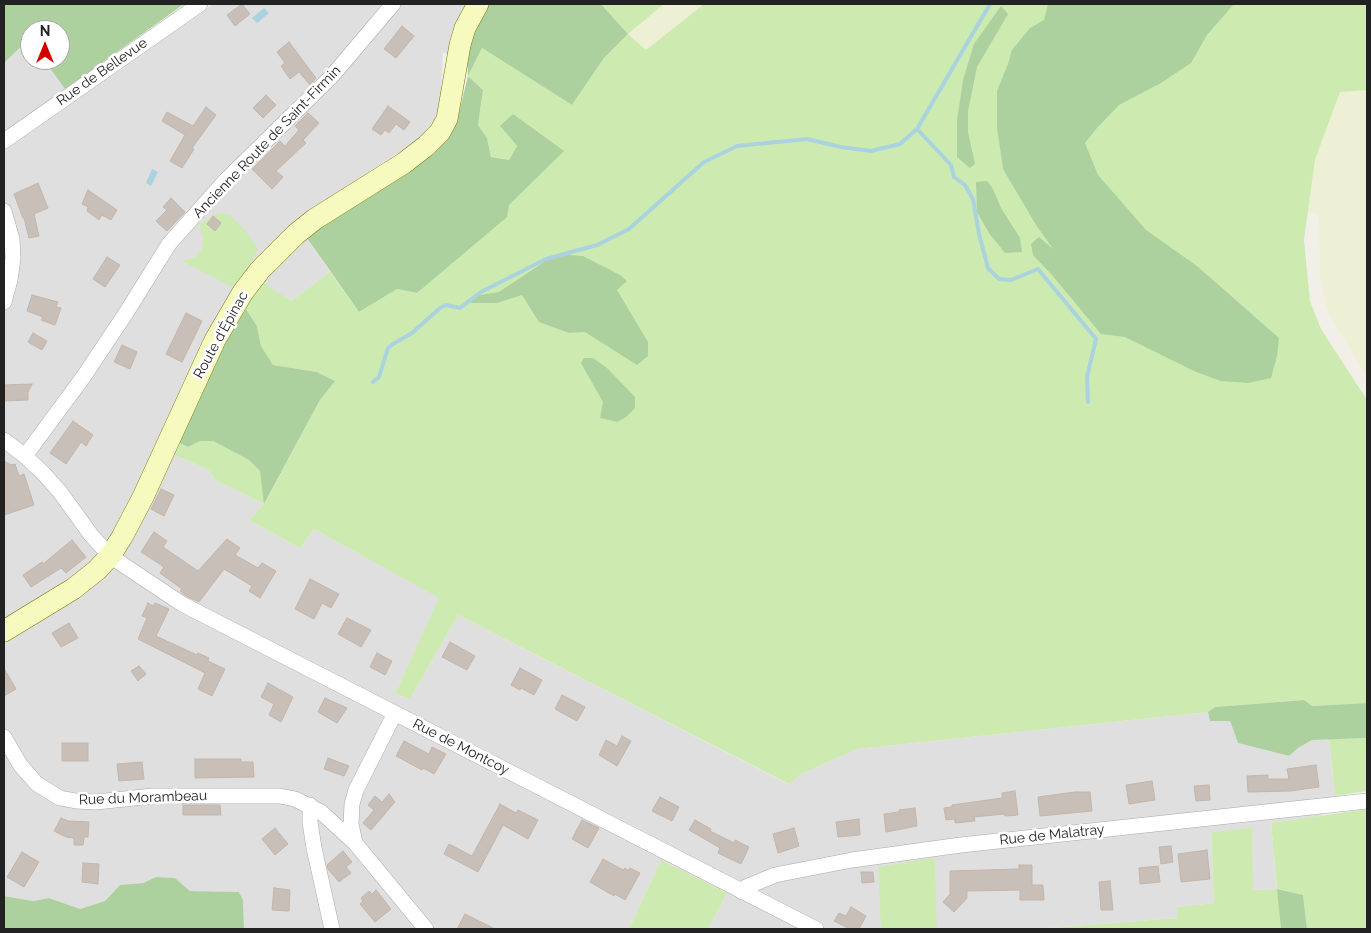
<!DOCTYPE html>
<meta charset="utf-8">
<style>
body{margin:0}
#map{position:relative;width:1371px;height:933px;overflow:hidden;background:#f2efe9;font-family:Raleway,sans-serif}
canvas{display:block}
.frame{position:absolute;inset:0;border:5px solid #222;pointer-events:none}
.north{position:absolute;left:20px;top:20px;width:50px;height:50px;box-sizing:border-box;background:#fff;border:1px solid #a7a7a7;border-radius:50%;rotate:0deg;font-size:14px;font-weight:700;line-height:20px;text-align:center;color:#222}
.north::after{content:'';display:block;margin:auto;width:18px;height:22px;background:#d40000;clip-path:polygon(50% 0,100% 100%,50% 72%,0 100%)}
</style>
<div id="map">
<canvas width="1371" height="933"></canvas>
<div class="frame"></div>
<div class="north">N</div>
</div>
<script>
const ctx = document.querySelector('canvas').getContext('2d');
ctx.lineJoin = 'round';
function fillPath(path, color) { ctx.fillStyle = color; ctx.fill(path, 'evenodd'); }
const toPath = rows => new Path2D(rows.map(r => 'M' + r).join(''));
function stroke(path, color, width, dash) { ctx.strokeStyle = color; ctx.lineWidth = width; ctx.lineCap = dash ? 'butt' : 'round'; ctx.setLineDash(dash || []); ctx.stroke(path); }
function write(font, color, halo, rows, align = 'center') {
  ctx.font = font + ' Raleway,sans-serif'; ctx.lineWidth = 5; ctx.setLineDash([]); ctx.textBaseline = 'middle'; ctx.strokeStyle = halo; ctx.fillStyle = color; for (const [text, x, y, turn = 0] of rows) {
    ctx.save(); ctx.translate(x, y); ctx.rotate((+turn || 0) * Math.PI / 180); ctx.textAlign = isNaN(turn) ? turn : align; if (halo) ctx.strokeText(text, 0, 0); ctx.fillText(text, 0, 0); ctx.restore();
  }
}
const residential = toPath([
 [213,4,489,4,473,28,467,57,443,53,440,106,433,123,416,141,370,171,302,221,307,238,330,272,291,301,261,282,220,353,173,454,208,470,215,480,264,504,249,520,300,548,314,529,440,598,395,694,410,699,458,615,788,784,801,774,857,749,1208,712,1210,721,1230,721,1238,743,1289,756,1298,748,1312,740,1329,739,1335,796,1321,816,1271,823,1277,889,1253,890,1211,833,1214,903,1177,907,1177,918,1036,929,708,929,727,893,661,860,629,929,244,929,243,900,239,892,190,891,175,878,156,877,143,883,120,885,105,901,80,909,49,898,33,901,4,896,4,63,29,40,30,60,44,60,65,89,152,47]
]);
const farmland = toPath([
 [664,4,704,4,646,50,628,34],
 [1367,90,1367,377,1328,312,1320,278,1319,215,1308,212,1315,160,1340,91]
]);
const grass = toPath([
 [601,4,664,4,628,34,646,50,704,4,1367,4,1367,90,1340,92,1315,160,1304,240,1310,301,1321,329,1367,400,1367,703,1312,706,1303,700,1215,707,1208,712,857,749,801,774,789,784,458,615,410,699,395,694,439,598,314,529,300,548,249,520,264,504,215,480,208,470,173,454,178,442,188,447,200,441,213,441,249,460,260,471,265,503,320,400,335,381,317,372,273,365,261,346,257,326,246,309,261,281,291,301,330,272,359,312,397,289,417,293,563,151,544,137,500,126,517,146,509,160,491,157,487,138,478,125,483,90,468,76,482,48,572,105,604,58,628,34],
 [219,213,230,215,245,230,258,249,247,269,232,287,182,261,195,257,202,249,203,238,199,224],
 [1367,738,1367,791,1335,796,1329,739],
 [1367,809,1367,929,1307,929,1303,895,1278,889,1281,929,1036,929,1177,918,1177,907,1214,903,1211,832,1252,828,1253,890,1277,889,1271,823],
 [933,858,935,864,937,929,881,929,878,867],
 [661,860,727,893,708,929,629,929]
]);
const forest = toPath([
 [4,4,184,4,65,89,44,60,60,60,60,30,30,30,30,42,28,40,4,63],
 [489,4,601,4,628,34,604,58,572,105,482,48,468,76,483,90,478,125,487,138,491,157,509,160,517,146,500,126,513,114,564,151,509,205,507,217,417,293,397,289,359,312,307,238,330,220,434,154,456,125,468,76,467,57,473,28],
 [1048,4,1234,4,1207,35,1191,63,1161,83,1119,105,1096,129,1085,143,1098,175,1146,230,1197,266,1279,338,1277,356,1271,378,1248,383,1221,381,1196,372,1125,337,1101,334,1052,275,1033,255,1031,244,1039,237,1053,249,1036,225,1003,169,997,127,997,91,1008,64,1012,50,1030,28,1044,20],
 [1001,6,1008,14,977,67,968,111,968,132,975,164,970,168,957,157,957,121,963,80,974,44],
 [987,181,993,189,1001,208,1020,238,1022,252,1005,253,989,233,977,212,976,182],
 [556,254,583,256,620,275,627,281,617,290,648,342,648,356,637,365,585,332,569,333,539,322,522,295,497,303,471,303,474,296,499,292],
 [246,309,257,326,261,346,273,365,317,372,335,381,320,400,264,504,260,471,249,460,213,441,200,441,188,447,178,442,220,353],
 [584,358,593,358,607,368,635,397,635,408,626,417,617,422,600,418,603,402,581,363],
 [1304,700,1312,706,1367,703,1367,738,1312,740,1298,748,1289,756,1238,743,1230,721,1210,721,1208,712,1215,707],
 [156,877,175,878,190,891,239,892,243,900,244,929,4,929,4,896,33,901,49,898,80,909,105,901,120,885,143,883],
 [1277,889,1303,895,1307,929,1281,929]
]);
const water = toPath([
 [264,8,269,13,257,23,252,18],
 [152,169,158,172,151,186,146,183]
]);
const stream = toPath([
 [917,129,951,165,954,177,965,185,973,199,979,234,988,268,999,279,1011,280,1038,269,1096,339,1087,377,1088,402],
 [373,382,379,377,388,348,393,344,412,333,440,308,446,305,460,308,481,292,546,259,597,245,629,229,704,162,737,146,807,139,841,147,871,151,900,144,917,129,990,4]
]);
const building = toPath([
 [242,4,250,14,235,26,227,15,242,4],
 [402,26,414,36,396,58,384,49,402,26],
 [289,42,316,78,310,85,299,72,290,79,281,66,285,63,277,52,289,42],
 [266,95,276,105,263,118,253,108,266,95],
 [388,106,410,122,404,130,396,124,389,133,385,130,381,135,372,129,388,106],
 [206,107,216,115,192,148,194,149,182,168,170,161,185,135,162,121,167,112,193,126,206,107],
 [308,113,319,123,303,140,306,143,276,171,283,177,272,189,252,169,280,141,285,146,299,130,295,126,308,113],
 [38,183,48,208,34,214,39,236,29,238,24,218,23,218,14,194,38,183],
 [88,190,117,210,111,220,102,215,99,220,87,211,88,207,82,204,88,190],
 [171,198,185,212,167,231,156,221,167,210,163,207,171,198],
 [213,216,221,223,215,231,207,224,213,216],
 [107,257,120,265,105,287,93,279,107,257],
 [32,295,58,302,56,307,61,308,55,325,41,320,43,317,27,311,32,295],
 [186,313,202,321,182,362,166,354,186,313],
 [33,333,47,341,42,350,28,342,33,333],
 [122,345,137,352,130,369,114,362,122,345],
 [32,384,28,392,28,400,4,401,4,385,32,384],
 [73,421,93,435,86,446,81,442,66,464,50,453,73,421],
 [4,461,11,465,15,464,19,476,24,474,34,505,4,515,4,461],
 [161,489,174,495,164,516,151,509,161,489],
 [154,532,167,541,163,547,198,571,227,539,240,548,235,555,258,568,262,563,276,571,260,598,249,591,252,586,224,569,199,602,188,597,180,591,182,589,160,573,164,567,141,552,154,532],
 [72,540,86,557,66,573,61,568,31,587,23,575,42,562,43,564,72,540],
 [310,579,339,594,331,608,322,603,314,619,295,609,310,579],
 [148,603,153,606,155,603,169,609,156,636,197,655,198,653,209,658,208,661,225,669,212,696,198,689,205,673,138,639,147,618,142,616,148,603],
 [347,618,371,630,361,647,338,634,347,618],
 [69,623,78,638,61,647,52,633,69,623],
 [450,642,475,656,467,670,442,657,450,642],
 [377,653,392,661,385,675,370,667,377,653],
 [139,666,146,674,138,681,131,671,139,666],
 [4,668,16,689,4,696,4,668],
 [520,668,542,680,534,695,521,688,520,690,511,685,520,668],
 [268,683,293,697,281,722,269,715,274,704,261,697,268,683],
 [562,695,585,707,577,721,555,709,562,695],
 [325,698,347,708,337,723,318,712,325,698],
 [622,736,631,741,617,766,599,755,606,740,617,746,622,736],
 [404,741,429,754,432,747,446,754,434,774,423,768,422,770,396,756,404,741],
 [62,743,88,743,88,761,62,761,62,743],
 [328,758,349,766,344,776,324,769,328,758],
 [195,759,241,759,241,762,253,762,254,777,195,778,195,759],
 [142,762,144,779,119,781,117,764,142,762],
 [1316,765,1319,787,1291,791,1248,792,1247,776,1268,775,1268,779,1289,779,1287,769,1316,765],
 [1152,781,1155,800,1129,804,1126,785,1152,781],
 [1209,785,1210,800,1196,801,1194,786,1209,785],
 [1015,791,1018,815,1005,816,1004,814,974,817,975,821,955,823,955,819,946,820,944,808,952,807,952,805,1002,798,1002,793,1015,791],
 [1075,792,1090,792,1092,811,1040,816,1038,797,1075,792],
 [389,794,395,802,371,830,363,823,374,810,368,805,375,796,382,802,389,794],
 [660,797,679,807,672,821,652,811,660,797],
 [500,804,516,813,518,810,538,820,528,839,503,825,478,872,444,854,449,844,472,856,500,804],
 [183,805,220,805,221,815,183,815,183,805],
 [915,808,917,826,886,832,884,814,899,812,899,810,915,808],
 [61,818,68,821,89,822,88,837,84,837,83,845,74,845,74,838,66,837,54,831,61,818],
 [859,819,860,835,838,837,836,822,859,819],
 [582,820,599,828,588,848,572,839,582,820],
 [695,820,711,829,710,831,734,843,735,840,749,847,741,864,718,853,720,848,689,830,695,820],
 [275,828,288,844,275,855,262,839,275,828],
 [794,828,799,846,778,853,773,834,794,828],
 [1171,846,1173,862,1161,864,1159,847,1171,846],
 [1207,850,1210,879,1181,882,1178,854,1207,850],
 [343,851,352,862,346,867,351,873,339,882,328,869,327,865,343,851],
 [22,852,39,862,24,887,7,877,22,852],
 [603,859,623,870,625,868,628,870,630,868,640,873,625,900,615,894,614,896,590,882,603,859],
 [83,863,99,864,98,884,82,882,83,863],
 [1019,865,1032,865,1032,885,1043,885,1044,900,1020,900,1020,890,967,891,967,898,954,912,943,902,950,894,950,871,1019,869,1019,865],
 [1158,866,1160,882,1140,884,1139,868,1158,866],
 [861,872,873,872,874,882,862,883,861,872],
 [1110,881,1113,910,1101,910,1099,882,1110,881],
 [274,888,290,890,289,911,272,910,274,888],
 [376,890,391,909,375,922,360,904,363,901,361,898,369,891,372,894,376,890],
 [851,907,866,916,859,929,850,929,834,921,839,913,846,916,851,907],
 [465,914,495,929,457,929,465,914]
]);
const minor = toPath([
 [4,141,200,4],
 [4,211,12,239,13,258,10,280,4,302],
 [4,440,25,456,44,474,60,492,91,535,110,556,182,604,816,929],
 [25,456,84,376,126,313,169,244,226,180,332,76,393,4],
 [395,713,356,790,352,804,351,824,355,843,426,929],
 [4,737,21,766,37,784,60,798,76,801,96,802,153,796,280,796,295,799,321,812,355,843],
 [310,805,310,822,314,848,332,929],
 [742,892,746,887,775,875,852,860,961,845,1367,801]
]);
const secondary = toPath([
 [4,631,73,589,97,570,110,556,122,537,143,497,215,340,243,292,260,270,296,234,315,219,404,163,426,146,440,132,447,119,460,45,465,28,478,4]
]);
const streetNames = [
 ["Rue de Bellevue",102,72,-35],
 ["Ancienne Route de Saint-Firmin",267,142,-46],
 ["Route d'Épinac",221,335,-61],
 ["Rue de Montcoy",461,747,27],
 ["Rue du Morambeau",143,798,-2],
 ["Rue de Malatray",1052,835,-6]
];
fillPath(residential, '#e0dfdf');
fillPath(farmland, '#eef0d5');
fillPath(grass, '#cdebb0');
fillPath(forest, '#add19e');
fillPath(water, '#aad3df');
stroke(stream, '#aad3df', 4);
fillPath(building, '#c7bfb8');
stroke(building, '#c4b6ab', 1);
stroke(minor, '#a9a9a9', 16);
stroke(secondary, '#707d05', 22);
stroke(minor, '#fff', 15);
stroke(secondary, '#f7fabf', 21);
write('14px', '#222', '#fff', streetNames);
</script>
